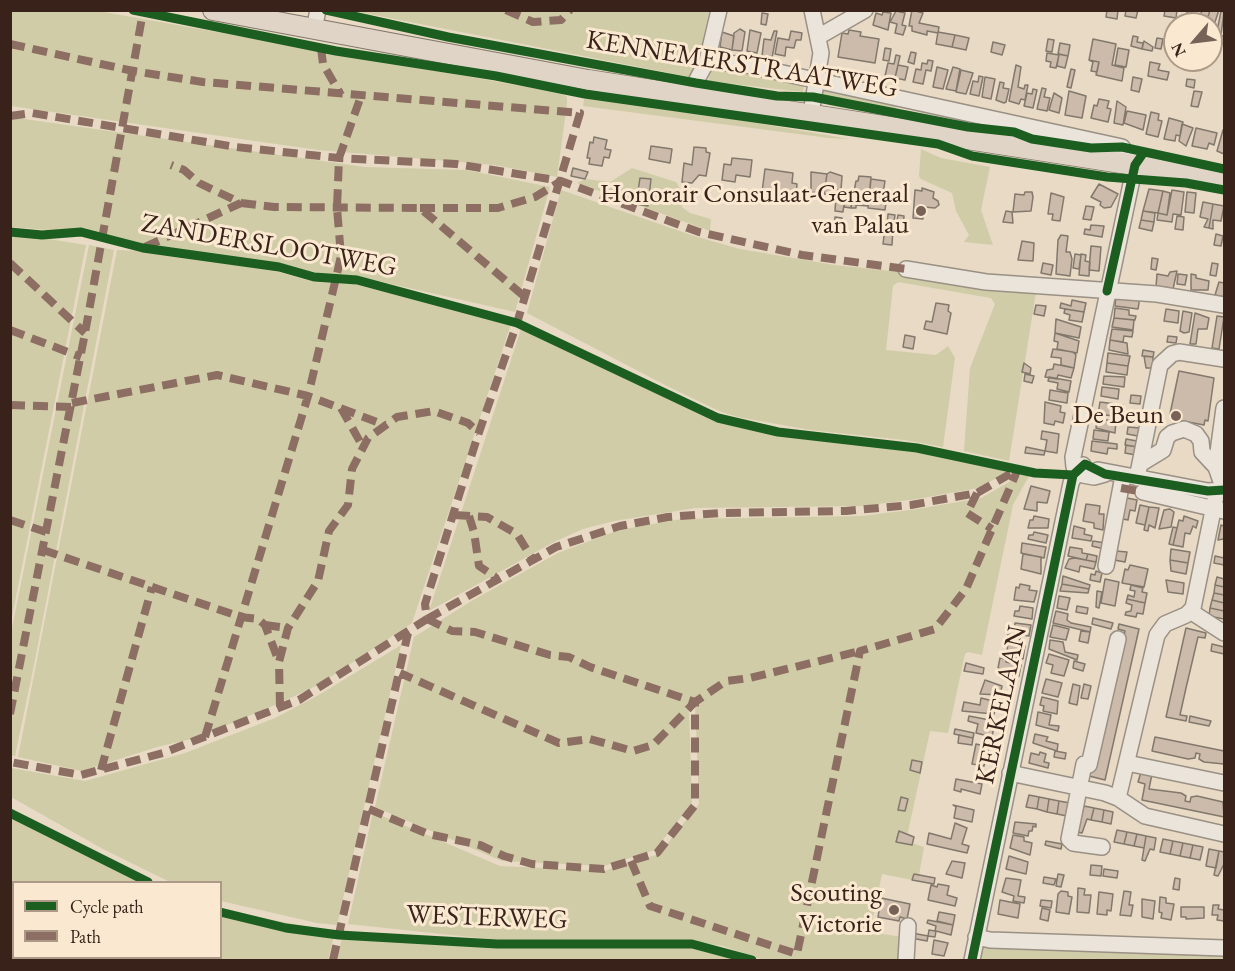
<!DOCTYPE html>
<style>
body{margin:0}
#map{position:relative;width:1235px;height:971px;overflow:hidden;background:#e8dac5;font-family:"EB Garamond",serif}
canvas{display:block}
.frame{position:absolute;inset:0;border:12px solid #39221a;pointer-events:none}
.legend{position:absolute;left:12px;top:881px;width:210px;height:78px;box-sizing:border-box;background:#fae9d0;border:2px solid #ad9987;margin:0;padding:8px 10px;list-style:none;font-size:18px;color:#39221a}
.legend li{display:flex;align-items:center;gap:12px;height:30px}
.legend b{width:30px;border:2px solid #ad9987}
.north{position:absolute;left:1163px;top:12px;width:60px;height:60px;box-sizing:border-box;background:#fae9d0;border:2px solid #ad9987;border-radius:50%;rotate:242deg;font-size:16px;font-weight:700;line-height:24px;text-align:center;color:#39221a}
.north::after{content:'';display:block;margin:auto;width:21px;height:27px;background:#766256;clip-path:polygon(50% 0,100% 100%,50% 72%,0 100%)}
</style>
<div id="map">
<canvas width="1235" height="971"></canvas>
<div class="frame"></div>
<ul class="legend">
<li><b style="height:8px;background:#1b5e20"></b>Cycle path</li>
<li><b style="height:8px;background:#8d6e63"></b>Path</li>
</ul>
<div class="north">N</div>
</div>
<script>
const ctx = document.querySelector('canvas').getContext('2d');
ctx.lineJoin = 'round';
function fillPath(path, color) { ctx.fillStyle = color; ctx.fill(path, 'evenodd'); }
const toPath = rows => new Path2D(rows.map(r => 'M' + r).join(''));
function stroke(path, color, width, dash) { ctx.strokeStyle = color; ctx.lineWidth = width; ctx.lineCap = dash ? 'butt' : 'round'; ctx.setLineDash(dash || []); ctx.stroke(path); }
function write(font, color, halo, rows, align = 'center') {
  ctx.font = font + ' "EB Garamond",serif'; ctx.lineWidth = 6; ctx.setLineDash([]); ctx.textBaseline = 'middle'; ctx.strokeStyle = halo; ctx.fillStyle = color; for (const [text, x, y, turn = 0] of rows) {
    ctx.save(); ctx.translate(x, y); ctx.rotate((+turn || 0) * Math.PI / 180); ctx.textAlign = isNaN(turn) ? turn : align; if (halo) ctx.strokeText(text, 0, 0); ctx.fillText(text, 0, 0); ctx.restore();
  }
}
const green = toPath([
 [10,11,98,11,561,93,567,97,567,104,557,177,495,165,318,150,11,106],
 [354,11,709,11,695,78],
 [712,67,804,84,803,92,708,81],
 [823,88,891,103,900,111,823,96],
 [585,94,850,139,829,138,583,106],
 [10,117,365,167,467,170,550,187,515,312,356,276,316,274,281,263,144,246,86,233,11,227],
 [921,149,941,158,990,167,981,210,993,245,964,242,969,235,956,211,952,193,921,179,919,176],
 [632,168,676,182,681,190,682,207,690,213,711,219,710,231,577,183,586,179,610,182],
 [561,190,694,236,740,249,834,265,1037,286,1009,461,964,451,970,368,995,304,991,298,898,282,893,286,886,350,936,355,948,346,955,358,943,447,904,440,810,430,738,417,719,411,669,387,527,313],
 [11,233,86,245,11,622,10,233],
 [89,245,114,250,34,665,15,756,11,755,11,633],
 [117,250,147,251,278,272,314,282,353,284,512,321,412,623,320,684,282,702,196,738,157,747,82,771,18,757],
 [522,326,716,420,737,426,810,439,903,449,1010,471,978,488,917,499,861,506,695,508,614,521,583,529,554,542,429,611],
 [1023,474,1029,476,1013,505,982,655,968,652,965,654,948,733,930,731,906,841,924,847,918,881,882,874,870,932,915,939,910,960,763,960,723,946,690,941,498,940,348,924,373,812,500,866,604,871,659,854,699,804,695,703,689,708,692,803,655,850,604,866,502,861,375,807,414,637,473,600,558,553,619,530,682,519,861,516,918,509,981,498],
 [401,645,337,925,317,923,221,901,220,882,170,882,103,849,11,797,11,768,85,781,185,753,275,718,317,696],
 [10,811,147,882,14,882,14,958,220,958,221,910,335,932,328,960,11,960],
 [343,932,494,948,691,948,735,960,337,960],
 [984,944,1224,952,1224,960,981,960]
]);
const building = toPath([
 [912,10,923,13,919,23,939,27,938,33,927,31,927,35,912,31,912,26,909,26,912,10],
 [1107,10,1118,10,1117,19,1106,17,1107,10],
 [1126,10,1138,10,1136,18,1125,16,1126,10],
 [1165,10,1177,10,1176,18,1164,16,1165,10],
 [1184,10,1192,10,1191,14,1194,14,1192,24,1186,24,1188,13,1184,10],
 [1202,10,1210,10,1206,24,1198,23,1202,10],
 [1210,10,1219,10,1215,22,1206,24,1210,10],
 [896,11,905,13,902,25,906,26,903,35,895,33,897,24,890,22,896,11],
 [1221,11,1224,12,1221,35,1224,37,1223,44,1215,42,1221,11],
 [883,12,891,13,888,30,873,25,876,13,882,15,883,12],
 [762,13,768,14,766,25,761,24,762,13],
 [740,29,745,32,742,51,732,50,734,33,740,29],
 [750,30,761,33,757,53,747,51,750,30],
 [849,30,861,32,860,36,879,39,875,63,838,57,842,33,848,34,849,30],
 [774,31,777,31,772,58,762,56,764,39,771,40,774,31],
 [791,31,802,33,801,40,796,40,794,48,786,47,785,56,775,54,778,38,789,40,791,31],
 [722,32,734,36,732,50,720,47,722,32],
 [938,32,955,35,952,47,936,44,938,32],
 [955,35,969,38,966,50,952,47,955,35],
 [1133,36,1138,37,1137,42,1143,43,1142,49,1131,46,1133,36],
 [1157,38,1163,39,1161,49,1155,48,1157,38],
 [1048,39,1054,40,1052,52,1046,51,1048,39],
 [1093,39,1116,44,1112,65,1124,68,1122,81,1096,75,1099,62,1089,60,1093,39],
 [1144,41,1153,47,1152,51,1142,49,1144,41],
 [993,42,1005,45,1002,55,991,52,993,42],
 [1060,43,1070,45,1068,56,1058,54,1060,43],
 [885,48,891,49,889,61,883,60,885,48],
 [1118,48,1129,50,1126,67,1115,65,1118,48],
 [911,52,916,53,914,64,908,62,911,52],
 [1047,53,1059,55,1056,68,1050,67,1051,62,1046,61,1047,53],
 [1059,54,1068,56,1065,68,1057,66,1059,54],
 [896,55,900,56,895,78,885,76,888,63,894,64,896,55],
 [928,60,933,61,931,71,926,70,923,84,913,82,916,69,921,70,922,63,927,64,928,60],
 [1089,60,1099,62,1097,72,1091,71,1093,62,1089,60],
 [1150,62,1160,64,1158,70,1169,72,1167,80,1148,76,1150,62],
 [898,65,908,67,905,80,895,78,898,65],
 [1016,65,1021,67,1018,87,1024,89,1025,85,1028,85,1025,100,1021,99,1019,104,1009,101,1016,65],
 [937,67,948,70,943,89,933,87,937,67],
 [953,67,960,69,956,91,946,89,953,67],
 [1071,69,1075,70,1071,88,1067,87,1071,69],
 [961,70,973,73,966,94,956,92,961,70],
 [979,76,983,77,979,96,970,94,973,81,978,82,979,76],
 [985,77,995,79,991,99,982,97,985,77],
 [1133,77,1142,79,1139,92,1131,90,1133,77],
 [1187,79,1195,80,1194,88,1186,86,1187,79],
 [1000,82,1004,83,1003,88,1009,89,1006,102,1004,103,996,100,1000,82],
 [1042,88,1046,89,1044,97,1050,98,1047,111,1037,109,1042,88],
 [1033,89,1037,90,1033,108,1024,106,1027,93,1032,94,1033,89],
 [1069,91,1086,96,1082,118,1065,115,1069,91],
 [1194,91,1202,92,1198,107,1191,106,1194,91],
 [1054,93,1062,98,1059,113,1049,110,1054,93],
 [1099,99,1109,101,1107,108,1111,109,1108,122,1091,118,1094,105,1097,106,1099,99],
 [1117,101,1126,107,1123,125,1114,123,1117,101],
 [1127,111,1146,115,1143,130,1124,123,1127,111],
 [1151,112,1159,114,1158,120,1162,121,1158,137,1146,134,1151,112],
 [1169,118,1183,122,1180,136,1176,135,1175,141,1164,139,1169,118],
 [1182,124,1193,128,1186,146,1179,141,1182,124],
 [1196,128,1217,133,1214,145,1209,143,1207,149,1192,146,1196,128],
 [1223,130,1224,130,1224,154,1217,151,1223,130],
 [594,137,607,140,605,149,611,150,609,158,604,157,602,166,589,164,590,158,587,158,590,142,593,143,594,137],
 [651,146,672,149,670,163,649,159,651,146],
 [694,147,706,148,706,152,710,153,706,176,699,175,692,183,682,182,684,163,692,165,694,147],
 [732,158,752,160,750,177,736,175,735,182,722,180,724,164,731,165,732,158],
 [573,168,588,172,585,179,571,176,573,168],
 [765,169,793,173,792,183,797,184,796,194,762,192,765,169],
 [811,172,827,174,824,194,811,192,811,172],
 [830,172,842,176,841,190,834,190,834,195,824,194,827,174,830,172],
 [859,176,871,177,868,206,856,205,856,208,851,208,856,181,858,181,859,176],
 [640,178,651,179,648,206,636,204,640,178],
 [871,179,885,181,883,194,887,195,885,210,868,208,871,179],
 [1099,184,1118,194,1111,207,1104,208,1100,205,1101,202,1091,197,1099,184],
 [805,188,811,189,810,199,804,198,805,188],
 [922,188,934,192,933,198,938,201,939,205,935,208,924,207,923,219,913,218,915,190,922,191,922,188],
 [1149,189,1163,191,1158,213,1143,211,1149,189],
 [1172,190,1184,192,1181,215,1173,214,1172,222,1157,220,1158,213,1167,215,1172,190],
 [1163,191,1170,193,1167,215,1158,213,1163,191],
 [1025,192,1032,192,1033,197,1031,211,1013,212,1015,194,1024,195,1025,192],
 [1187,192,1196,193,1194,213,1185,212,1187,192],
 [1051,193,1064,197,1060,221,1052,220,1053,214,1048,214,1051,193],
 [836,196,845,197,843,212,835,211,836,196],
 [846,197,852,199,851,208,844,207,846,197],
 [1203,202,1213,204,1209,228,1204,227,1208,219,1200,217,1203,202],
 [1213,204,1224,206,1221,221,1213,220,1213,229,1209,228,1213,204],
 [1086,206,1094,207,1091,220,1083,219,1086,206],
 [1006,211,1012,212,1013,223,1003,222,1006,211],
 [1143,211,1155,213,1154,222,1141,220,1143,211],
 [888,214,895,215,893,229,887,228,888,214],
 [898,215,904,216,903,228,896,227,898,215],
 [1177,216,1184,217,1183,230,1175,229,1177,216],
 [835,217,842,218,840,229,834,228,835,217],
 [1141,220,1154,222,1152,231,1139,228,1141,220],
 [1091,225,1104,226,1102,237,1084,234,1085,229,1090,230,1091,225],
 [885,228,893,229,892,245,883,244,885,228],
 [1216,234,1223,236,1221,246,1214,245,1216,234],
 [1061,235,1068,236,1066,252,1070,252,1072,259,1070,276,1056,274,1058,240,1061,235],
 [1022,241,1034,243,1033,261,1018,260,1022,241],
 [1091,246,1101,247,1099,271,1089,270,1091,246],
 [1075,254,1081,255,1079,269,1073,268,1075,254],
 [1081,254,1086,255,1085,261,1090,262,1089,276,1079,275,1081,254],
 [1152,258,1158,259,1156,270,1151,269,1152,258],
 [1043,263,1053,265,1051,275,1041,273,1043,263],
 [1212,263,1218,264,1216,276,1210,275,1212,263],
 [1177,271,1173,289,1156,287,1157,274,1168,276,1170,272,1177,271],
 [1178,274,1187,275,1185,285,1177,284,1178,274],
 [1191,274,1196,275,1196,278,1209,281,1208,290,1191,290,1191,274],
 [1219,282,1224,283,1224,297,1215,295,1219,282],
 [1116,295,1140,297,1138,309,1115,306,1116,295],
 [1072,300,1086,303,1084,312,1060,308,1061,303,1071,306,1072,300],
 [936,303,949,305,948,311,951,313,947,334,924,329,926,321,932,322,936,303],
 [1036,305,1046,306,1044,316,1034,314,1036,305],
 [1115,308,1129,310,1129,315,1136,316,1135,320,1114,318,1115,308],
 [1065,309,1084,312,1082,322,1069,320,1070,315,1064,313,1065,309],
 [1166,309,1179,311,1178,323,1164,321,1166,309],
 [1183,311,1192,313,1189,332,1184,333,1180,331,1183,311],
 [1195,313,1209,318,1207,329,1198,329,1196,344,1190,344,1195,313],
 [1217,316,1224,317,1219,349,1212,348,1217,316],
 [1114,318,1134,320,1133,330,1112,327,1114,318],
 [1056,319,1081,327,1079,338,1055,333,1056,319],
 [1112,329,1133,331,1132,337,1124,336,1123,342,1110,340,1112,329],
 [1055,333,1079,341,1077,353,1057,349,1058,342,1054,341,1055,333],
 [905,335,915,337,913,349,903,347,905,335],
 [1168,336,1177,337,1176,343,1167,342,1168,336],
 [1110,340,1127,343,1128,354,1109,350,1110,340],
 [1053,349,1073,352,1076,355,1074,368,1061,365,1061,358,1051,357,1053,349],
 [1143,350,1154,352,1153,357,1142,356,1143,350],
 [1108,353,1130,356,1128,366,1107,363,1108,353],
 [1144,356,1153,357,1153,368,1146,368,1144,356],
 [1024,363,1031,368,1030,374,1022,372,1024,363],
 [1107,363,1128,366,1127,375,1106,372,1107,363],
 [1054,364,1074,368,1071,378,1058,375,1057,379,1045,377,1047,370,1053,369,1054,364],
 [1179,371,1214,378,1208,421,1205,420,1204,425,1172,419,1172,415,1170,414,1179,371],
 [1025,374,1034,376,1032,383,1024,381,1025,374],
 [1104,376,1125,377,1124,387,1103,384,1104,376],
 [1049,377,1071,381,1069,392,1057,389,1058,383,1048,381,1049,377],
 [1102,387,1119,389,1118,399,1101,396,1102,387],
 [1050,390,1068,393,1067,403,1049,400,1050,390],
 [1131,395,1141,396,1140,404,1130,403,1131,395],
 [1045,402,1061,406,1060,412,1065,413,1063,423,1055,421,1054,425,1044,423,1045,402],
 [1100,402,1123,405,1122,412,1113,411,1113,416,1098,414,1100,402],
 [1097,419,1116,421,1115,433,1096,428,1097,419],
 [1128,427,1139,428,1138,436,1127,434,1128,427],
 [1094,430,1109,432,1108,441,1093,439,1094,430],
 [1042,431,1059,434,1057,453,1045,451,1047,440,1041,439,1042,431],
 [1126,439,1137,441,1137,447,1125,445,1126,439],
 [1092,441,1117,444,1117,449,1108,448,1107,454,1091,451,1092,441],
 [1126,445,1137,447,1136,455,1125,453,1126,445],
 [1026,447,1045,451,1044,455,1025,453,1026,447],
 [1031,486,1050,491,1047,503,1037,502,1037,511,1024,509,1031,486],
 [1122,497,1137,500,1135,511,1130,510,1128,520,1118,518,1122,497],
 [1086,504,1100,506,1099,514,1104,514,1103,530,1094,528,1094,523,1083,521,1086,504],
 [1140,505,1149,507,1145,525,1136,523,1140,505],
 [1149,507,1159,508,1155,528,1149,525,1148,531,1144,530,1149,507],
 [1170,509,1174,512,1171,527,1159,529,1164,510,1170,509],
 [1034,516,1049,519,1048,528,1028,528,1030,520,1033,520,1034,516],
 [1184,516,1198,521,1196,528,1193,526,1190,534,1185,533,1183,547,1173,545,1179,520,1183,521,1184,516],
 [1224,523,1224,541,1223,539,1218,540,1221,525,1224,526,1224,523],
 [1074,526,1085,529,1084,534,1092,536,1091,541,1072,538,1074,526],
 [1173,527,1177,528,1173,545,1169,544,1173,527],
 [1034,532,1048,535,1046,543,1028,539,1029,535,1033,535,1034,532],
 [1093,541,1105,543,1104,549,1092,546,1093,541],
 [1022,543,1046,547,1044,558,1021,553,1022,543],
 [1070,547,1082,549,1082,553,1088,554,1086,560,1068,556,1070,547],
 [1171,549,1190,552,1188,563,1170,560,1171,549],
 [1116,551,1127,552,1125,562,1114,560,1116,551],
 [1023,554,1041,557,1041,574,1021,569,1023,554],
 [1088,554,1097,556,1096,562,1086,560,1088,554],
 [1215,556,1224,558,1224,565,1214,563,1215,556],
 [1075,558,1096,562,1094,569,1080,566,1079,572,1065,568,1069,559,1075,558],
 [1170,560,1188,563,1186,574,1171,571,1170,560],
 [1130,565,1148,569,1144,587,1122,583,1125,569,1128,570,1130,565],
 [1096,571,1102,573,1100,582,1090,580,1091,574,1095,575,1096,571],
 [1063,576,1090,585,1089,589,1062,584,1063,576],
 [1217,577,1224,579,1224,587,1215,585,1217,577],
 [1105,579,1119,582,1115,606,1101,603,1105,579],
 [1166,580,1184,583,1183,594,1168,592,1166,580],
 [1020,584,1030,586,1029,590,1037,591,1034,602,1014,600,1016,587,1019,588,1020,584],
 [1062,584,1089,589,1088,593,1060,591,1062,584],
 [1131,585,1143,588,1142,592,1147,593,1145,603,1127,599,1128,595,1134,597,1135,591,1130,590,1131,585],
 [1215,585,1224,587,1224,595,1214,593,1215,585],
 [1097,591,1102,592,1099,608,1096,607,1097,591],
 [1214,593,1224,595,1224,603,1212,600,1214,593],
 [1059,596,1070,598,1067,610,1057,608,1059,596],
 [1127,599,1145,603,1143,614,1137,613,1136,617,1125,615,1126,612,1131,611,1132,605,1126,603,1127,599],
 [1212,600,1224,603,1224,611,1210,608,1212,600],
 [1020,606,1033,608,1032,619,1014,616,1015,611,1019,611,1020,606],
 [1077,606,1088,608,1087,614,1076,612,1077,606],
 [1210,608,1224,611,1224,619,1209,616,1210,608],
 [1056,611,1068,614,1067,620,1071,623,1091,627,1090,632,1053,623,1056,611],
 [1093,618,1113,623,1111,629,1092,624,1093,618],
 [1015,623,1031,625,1029,636,1014,634,1015,623],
 [1119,624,1139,629,1105,780,1085,775,1086,770,1093,771,1125,631,1118,629,1119,624],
 [1053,625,1069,629,1066,640,1050,637,1053,625],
 [1186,628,1206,633,1205,638,1198,637,1186,688,1180,715,1187,716,1186,721,1166,717,1186,628],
 [1081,631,1090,632,1088,643,1079,641,1081,631],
 [1008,634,1021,636,1018,645,1025,646,1023,659,1007,656,1008,634],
 [1050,640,1063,642,1065,652,1078,655,1077,660,1049,649,1050,640],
 [1212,644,1224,647,1224,654,1211,651,1212,644],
 [1049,654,1069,660,1064,676,1051,673,1053,665,1046,663,1049,654],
 [1000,658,1006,659,1006,662,1021,665,1019,676,1003,673,1004,670,998,668,1000,658],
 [1074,661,1085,664,1083,671,1073,668,1074,661],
 [966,663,984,668,983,674,964,671,966,663],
 [1046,679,1062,683,1058,697,1042,693,1046,679],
 [985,680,1002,686,1000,695,980,694,985,680],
 [1073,684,1080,686,1077,705,1069,703,1073,684],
 [1084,684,1091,686,1088,699,1081,698,1084,684],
 [1042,697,1058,701,1057,714,1043,711,1044,706,1040,705,1042,697],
 [981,698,997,702,994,714,962,711,964,702,980,705,981,698],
 [1038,712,1051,715,1049,725,1059,726,1058,731,1036,725,1038,712],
 [969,716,995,721,992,737,976,733,978,724,968,721,969,716],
 [1190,716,1211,721,1209,726,1189,722,1190,716],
 [955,729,974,733,973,738,954,734,955,729],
 [1035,734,1048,737,1046,741,1058,744,1057,751,1033,743,1035,734],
 [959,735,973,738,972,745,958,743,959,735],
 [1155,737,1224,751,1224,764,1204,762,1199,759,1200,754,1196,753,1195,758,1188,759,1152,751,1155,737],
 [976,744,989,747,984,766,972,764,976,744],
 [1055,751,1066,753,1065,759,1054,757,1055,751],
 [1040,752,1046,754,1044,762,1049,763,1048,768,1029,763,1031,753,1039,755,1040,752],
 [912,760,922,762,920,773,910,770,912,760],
 [1141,772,1152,774,1149,789,1181,793,1186,796,1185,801,1190,802,1191,797,1197,796,1223,802,1224,817,1142,800,1145,784,1138,782,1141,772],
 [956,779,982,784,980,794,961,789,961,792,954,790,956,779],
 [1029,795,1039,797,1037,809,1026,807,1029,795],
 [901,797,908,799,905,811,898,810,901,797],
 [1039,797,1049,799,1047,812,1037,809,1039,797],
 [1049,799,1059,801,1057,814,1047,812,1049,799],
 [1059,801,1070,803,1067,816,1057,814,1059,801],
 [953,805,974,810,972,822,954,818,956,807,953,805],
 [1084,806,1094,808,1091,820,1087,819,1082,833,1077,832,1084,806],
 [1094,808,1104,810,1102,822,1091,820,1094,808],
 [1104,810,1113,812,1111,824,1102,822,1104,810],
 [1015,822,1036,824,1036,827,1033,826,1032,831,1029,831,1028,836,1013,833,1015,822],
 [955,823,967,828,962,844,969,846,967,853,927,844,929,833,951,839,955,823],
 [1117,830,1127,832,1124,844,1114,842,1117,830],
 [899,831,914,837,912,845,896,842,899,831],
 [1127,832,1137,834,1134,846,1124,844,1127,832],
 [1137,834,1146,836,1144,848,1134,846,1137,834],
 [1013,835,1024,837,1024,841,1032,843,1030,855,1010,848,1013,835],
 [1146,836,1156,838,1154,850,1150,849,1145,861,1142,860,1146,836],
 [1163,839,1173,841,1170,854,1160,852,1163,839],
 [1046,841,1062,844,1061,849,1045,845,1046,841],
 [1173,841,1183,843,1180,856,1170,854,1173,841],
 [1183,843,1193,845,1190,858,1180,856,1183,843],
 [1193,845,1203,847,1200,860,1190,858,1193,845],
 [1209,849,1219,851,1216,868,1206,866,1209,849],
 [1219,851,1224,852,1224,864,1218,876,1214,875,1219,851],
 [1009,856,1028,862,1026,874,1006,869,1009,856],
 [952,861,965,863,962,878,946,874,952,861],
 [1091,865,1102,866,1101,876,1090,875,1091,865],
 [1104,869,1118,871,1117,878,1103,876,1104,869],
 [914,874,935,878,934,884,912,880,914,874],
 [1058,874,1064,875,1061,887,1056,886,1058,874],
 [1044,877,1056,879,1054,885,1043,883,1044,877],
 [1006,878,1021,880,1018,896,1025,897,1024,903,1013,901,1014,896,1002,892,1006,878],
 [1175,878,1180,879,1179,890,1173,889,1175,878],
 [938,884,949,886,947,895,957,898,955,906,928,900,931,885,937,887,938,884],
 [1078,888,1085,889,1084,895,1091,895,1089,913,1077,912,1078,888],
 [1061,891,1068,892,1068,896,1072,897,1069,914,1056,912,1058,894,1061,891],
 [1124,891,1131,892,1129,905,1133,905,1131,916,1120,915,1124,891],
 [1099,892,1113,894,1111,911,1107,910,1107,915,1097,914,1099,892],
 [1160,897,1166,898,1166,903,1174,904,1171,920,1161,918,1162,913,1159,912,1160,897],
 [881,898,910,904,907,919,900,917,899,921,878,917,881,898],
 [1142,899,1155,901,1153,919,1142,917,1142,899],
 [1000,900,1020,904,1018,918,998,914,1000,900],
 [1041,900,1052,901,1051,908,1040,906,1041,900],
 [1224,900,1224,921,1217,920,1218,915,1212,915,1213,905,1219,905,1218,909,1224,910,1224,900],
 [1181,907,1204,907,1204,918,1186,919,1186,917,1181,917,1181,907],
 [1042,908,1050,910,1048,921,1040,919,1042,908],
 [939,912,955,915,953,925,937,921,939,912],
 [928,920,953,925,951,935,936,931,935,937,928,936,929,930,935,931,936,926,927,923,928,920],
 [912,933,928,936,927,941,911,938,912,933],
 [934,940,948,943,944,956,932,954,934,940]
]);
const minor = toPath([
 [314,29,318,10],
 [818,37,865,10],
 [707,61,746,65,1122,147,1135,165,1073,457,1074,467,1083,475,1094,477,1105,474],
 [688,96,707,61,719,10],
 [811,113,821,53,812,10],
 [906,269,986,282,1157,294,1224,305],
 [1140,464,1163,450,1167,437,1172,433,1184,429,1196,434,1201,441,1202,452,1216,467],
 [1098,470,1208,491,1224,490],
 [1137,478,1160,365,1172,354,1179,352,1224,359],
 [1224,490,1216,467,1224,408],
 [1143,492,1224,511],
 [1106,566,1123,476],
 [1190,611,1224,633],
 [1127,763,1224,783],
 [1010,773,1105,793,1118,798,1145,816,1224,834],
 [1118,798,1157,635,1165,624,1186,615,1193,608,1217,491],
 [1102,847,1073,843,1069,839,1084,764,1089,765,1118,639],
 [976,937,990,940,1224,948],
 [906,960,908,926],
 [972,960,1071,483,1077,470,1083,465]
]);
const major = toPath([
 [213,10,588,80,1224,179]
]);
const quiet = toPath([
 [506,10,533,22,561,20,570,10],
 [10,44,133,71,203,82,580,113,517,323,477,438,425,604,427,619,299,700,163,753,81,775,10,762],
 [321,48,323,64,341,95],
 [10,116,32,113,236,147,339,158,456,164,561,181,699,232,802,255,906,269],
 [241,203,274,207,420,208,525,297],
 [420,208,498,208,535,197,561,181],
 [145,247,241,203,199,183,184,170,171,165],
 [10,263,85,333],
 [10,330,81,357],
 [72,403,217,375,308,396,385,425],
 [10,405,71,407],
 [341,408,363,447],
 [1121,488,1143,492],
 [977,493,967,513,992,529],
 [455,515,487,517,517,534,533,560],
 [469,516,474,532,479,566,494,576,496,581],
 [10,520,46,532],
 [43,550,241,617,258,619,265,625,279,662],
 [427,619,556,547,620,526,668,517,720,513,846,511,911,505,977,493,1017,470],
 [427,619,452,631,475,632,550,655,569,657,590,667,695,702,726,681,750,678,860,651],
 [265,625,288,628],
 [280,707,279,662,288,628,318,581,329,531,348,505,352,469,368,438,397,417,434,411,468,423,479,433],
 [10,714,85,333,143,12],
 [205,737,308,396,336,278,341,256,337,208,339,158,361,96],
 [101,770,152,587],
 [369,809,428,834,480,845,504,856,532,864,604,869,657,853,695,805,695,702,653,745,633,751,590,739,559,743,400,673],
 [631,861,650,906,797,954,860,651,935,629,966,589,1018,469],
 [333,960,408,633]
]);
const cycleway = toPath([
 [133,10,336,51,496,76,585,94,938,144,972,156,1107,177,1186,183,1224,190],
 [326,10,448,37,696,83,777,96,813,97,968,127,1014,132,1032,139,1091,148,1122,147,1224,169],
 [10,232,42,235,81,232,143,248,279,267,314,277,357,280,517,323,718,418,778,432,917,448,1035,473,1073,475],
 [1107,291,1135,165,1144,152],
 [10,813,148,882],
 [220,912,286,928,339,935,497,944,692,944,752,960],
 [972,960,1073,475,1085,464,1105,474,1208,491,1224,490]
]);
const markers = [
 [921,211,6,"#766256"],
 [1176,416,6,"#766256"],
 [894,910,6,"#766256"]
];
const streetNames = [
 ["KENNEMERSTRAATWEG",742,65,9],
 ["ZANDERSLOOTWEG",269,246,10],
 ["KERKELAAN",1002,705,-78],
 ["WESTERWEG",487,918,2]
];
const poiNames = [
 ["Honorair Consulaat-Generaal",909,195],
 ["van Palau",909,226],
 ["De Beun",1164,416],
 ["Scouting",882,894],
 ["Victorie",882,925]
];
fillPath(green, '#d0cca7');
fillPath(building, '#cba');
stroke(building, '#82786c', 1.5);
stroke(minor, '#9a9084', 18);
stroke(major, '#82786c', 22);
stroke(minor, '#ebe4da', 15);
stroke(major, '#dfd4c5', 20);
stroke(quiet, '#8d6e63', 8, [15, 8]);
stroke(cycleway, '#1b5e20', 9);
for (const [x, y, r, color] of markers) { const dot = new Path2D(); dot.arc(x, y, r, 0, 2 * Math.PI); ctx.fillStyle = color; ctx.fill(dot); stroke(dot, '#fae9d0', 2); }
write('27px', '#39221a', '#fae9d0', streetNames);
write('27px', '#39221a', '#fae9d0', poiNames, 'right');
</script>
